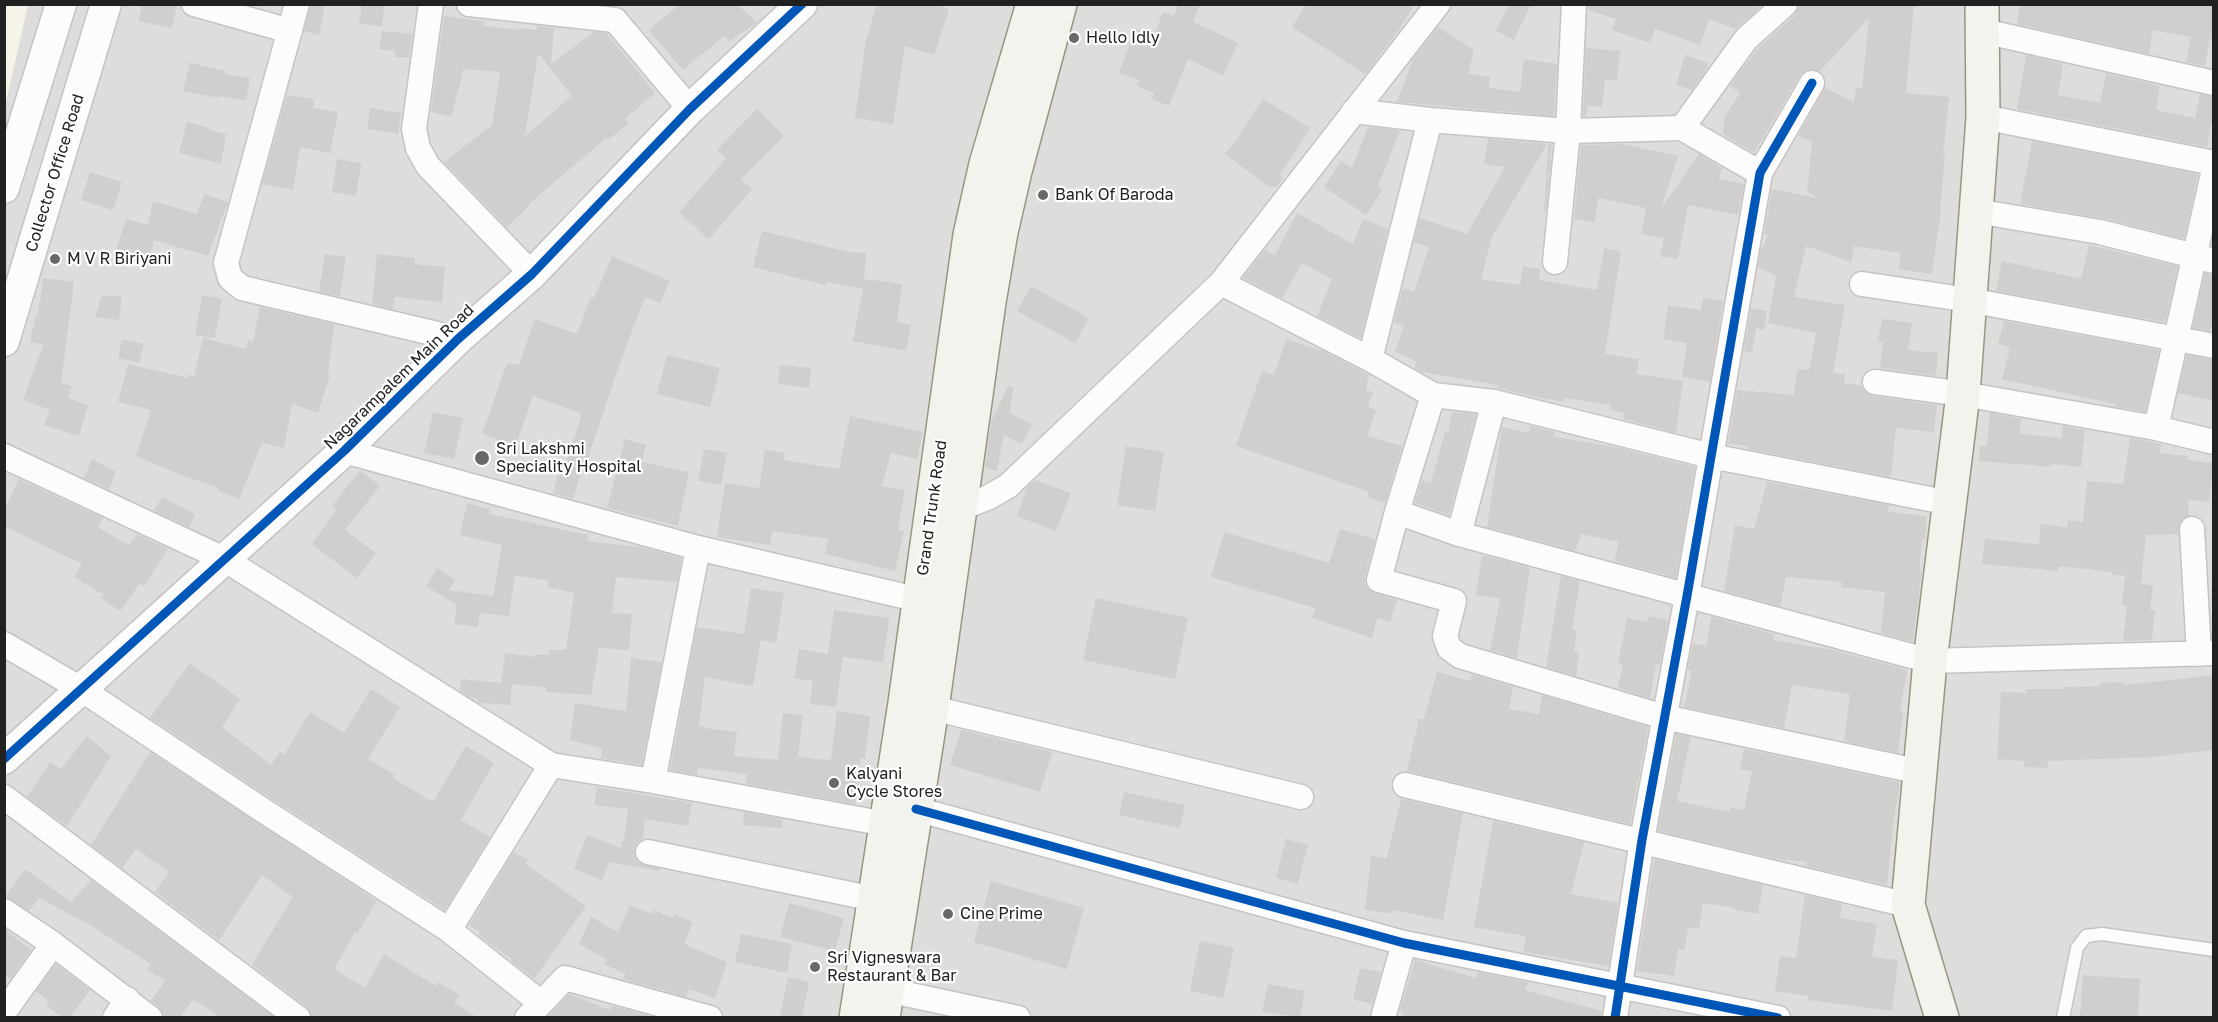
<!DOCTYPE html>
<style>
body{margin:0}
#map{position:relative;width:2218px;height:1022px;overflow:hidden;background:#efedea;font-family:"Golos Text",sans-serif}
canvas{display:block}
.frame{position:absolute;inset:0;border:6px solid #212121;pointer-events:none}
</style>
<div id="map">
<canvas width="2218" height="1022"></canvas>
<div class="frame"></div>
</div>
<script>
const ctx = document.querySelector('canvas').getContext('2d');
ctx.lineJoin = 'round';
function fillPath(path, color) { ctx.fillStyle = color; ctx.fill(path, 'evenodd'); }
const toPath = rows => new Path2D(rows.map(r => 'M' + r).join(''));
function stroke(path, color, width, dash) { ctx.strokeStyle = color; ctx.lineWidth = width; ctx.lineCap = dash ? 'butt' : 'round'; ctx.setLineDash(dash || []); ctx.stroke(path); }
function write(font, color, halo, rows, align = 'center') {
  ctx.font = font + ' "Golos Text",sans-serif'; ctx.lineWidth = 4.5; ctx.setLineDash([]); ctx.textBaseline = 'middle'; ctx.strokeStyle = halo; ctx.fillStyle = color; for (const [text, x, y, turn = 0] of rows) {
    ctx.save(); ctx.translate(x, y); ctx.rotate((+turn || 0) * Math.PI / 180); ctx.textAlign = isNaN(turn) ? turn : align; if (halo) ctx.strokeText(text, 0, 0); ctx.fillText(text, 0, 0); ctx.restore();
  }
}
const residential = toPath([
 [5,5,2213,5,2213,1017,5,1017]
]);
const education = toPath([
 [5,4,28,5,5,106,4,5]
]);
const building = toPath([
 [142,4,177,4,172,28,139,21],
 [311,4,325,4,319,35,304,31],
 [362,4,385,4,382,27,359,23],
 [680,4,737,4,757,23,729,41,724,36,683,70,649,30],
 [877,4,934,4,949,9,934,55,905,46,893,124,855,118,866,40],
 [1178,4,1200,4,1193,22,1238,43,1223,76,1188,59,1169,106,1152,99,1154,93,1136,86,1139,80,1119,73,1135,29,1154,36,1163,12,1174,16],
 [1306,4,1415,4,1396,34,1365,74,1292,27],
 [1509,4,1531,4,1514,40,1496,31],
 [1588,4,1760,4,1762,5,1736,29,1709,19,1700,45,1655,29,1650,43,1612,30,1616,19,1588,10],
 [1799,4,1914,4,1906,93,1949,97,1943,156,1945,156,1940,210,1941,210,1932,274,1898,269,1901,253,1854,246,1851,262,1806,246,1794,297,1845,305,1833,373,1845,374,1844,383,1862,386,1866,393,1873,396,1937,405,1934,432,1896,428,1891,477,1748,449,1748,446,1728,444,1737,390,1794,395,1797,369,1809,370,1816,333,1768,323,1776,276,1758,267,1761,250,1768,236,1764,234,1772,189,1817,198,1807,191,1812,142,1798,136,1825,88,1854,102,1856,88,1862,89,1869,18,1820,71,1811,69,1805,70,1800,75,1754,153,1723,134,1725,116,1740,93,1730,86,1757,49,1795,15],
 [2020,4,2214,4,2214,39,2210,38,2205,66,2186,62,2191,37,2153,30,2149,54,2017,24],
 [444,16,483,21,483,26,519,30,518,28,537,30,537,26,554,28,551,64,594,32,606,33,655,93,625,119,629,123,608,140,606,138,530,203,531,204,507,227,444,162,492,125,500,72,464,69,451,117,431,112],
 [538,53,572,96,525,136],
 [1438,27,1474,50,1468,74,1490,77,1489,88,1520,92,1524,59,1557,64,1554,116,1397,102,1413,59],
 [382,31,413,34,409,58,395,57,395,51,379,49],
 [1586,48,1620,51,1617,81,1605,79,1602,107,1588,105,1586,116,1583,116],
 [1685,55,1708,63,1706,70,1692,90,1676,85],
 [2026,55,2063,64,2058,95,2100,103,2106,73,2160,86,2156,110,2195,118,2200,94,2214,97,2214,124,2211,123,2207,147,2017,109],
 [190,63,226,71,225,74,250,78,246,101,220,96,220,98,183,91],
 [287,95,314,99,313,108,338,112,330,153,300,147,293,190,262,184],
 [1263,99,1310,128,1280,175,1283,178,1276,187,1269,187,1225,154,1235,142],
 [370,108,401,113,398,134,367,129],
 [757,109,784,136,741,179,752,189,709,239,679,213,726,158,717,150],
 [187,122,210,128,209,130,226,134,221,164,179,153],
 [1368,127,1400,131,1378,186,1383,189,1366,215,1324,187,1341,161,1352,168],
 [1488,139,1547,144,1492,237,1481,279,1520,285,1523,266,1540,269,1539,280,1597,290,1604,248,1621,252,1605,354,1639,359,1637,374,1683,381,1676,433,1623,419,1624,413,1610,410,1611,405,1565,398,1565,402,1536,397,1497,388,1498,385,1422,372,1415,368,1416,361,1395,352,1404,326,1394,322,1403,288,1414,292,1429,247,1414,242,1420,218,1467,234,1505,167,1484,164],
 [2032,141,2198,174,2184,239,2102,218,2020,204],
 [1548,144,1552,144,1546,213,1544,213],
 [1622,144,1678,156,1661,209,1699,154,1722,168,1719,179,1744,184,1738,215,1688,205,1678,259,1660,256,1664,238,1641,234,1646,208,1598,198,1595,222,1574,219,1581,145],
 [337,159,361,163,356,196,332,192],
 [90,172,122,182,113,210,81,200],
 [204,194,228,202,208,256,154,240,149,260,116,250,126,219,148,225,153,201,197,214],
 [1297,213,1353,244,1363,219,1388,229,1361,338,1317,316,1332,279,1302,263,1282,298,1243,278,1265,250,1275,255],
 [762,231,849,252,866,253,864,282,865,279,902,284,897,322,911,325,906,351,853,341,863,289,827,282,826,285,753,267],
 [2089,245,2178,266,2165,322,1996,291,2002,261,2081,279],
 [325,254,346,257,340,296,319,292],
 [377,254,415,258,414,264,445,267,442,302,395,297,393,309,372,304],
 [612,256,670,281,660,303,645,297,621,360,583,473,581,472,573,499,553,493,558,474,562,475,581,417,579,416,580,413,533,396,516,446,482,434,507,363,519,365,535,319,577,334,591,297,594,298],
 [2205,273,2214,275,2214,315,2210,331,2193,328],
 [43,278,74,282,61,383,72,386,68,398,88,405,79,436,44,425,50,410,23,400,43,345,30,342,36,315,38,315],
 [1031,286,1089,318,1075,343,1017,311],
 [102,295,122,297,119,320,95,317],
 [202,295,222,299,215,338,195,335],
 [1703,298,1723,301,1710,382,1682,377,1687,343,1663,339,1668,305,1701,310],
 [260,307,334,324,328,374,330,375,318,413,292,404,284,448,262,443,239,499,217,490,218,487,186,477,136,456,151,410,118,402,128,364,188,378,189,375,194,377,203,338,246,349,248,340,253,342],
 [1751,308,1767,311,1764,330,1756,328,1752,353,1744,351],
 [1882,319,1912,323,1908,350,1938,353,1936,376,1880,368,1883,342,1878,341],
 [2004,321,2159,350,2145,412,2114,406,2115,404,2002,379,2010,347,1998,344],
 [122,339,144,344,139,363,118,358],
 [1286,339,1326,352,1369,375,1366,391,1373,392,1368,407,1376,410,1367,436,1402,446,1385,503,1368,497,1369,492,1236,446,1262,371,1274,375],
 [667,355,720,368,710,407,657,394],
 [2187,355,2214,360,2214,401,2178,393],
 [780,365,811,368,809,388,778,384],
 [1008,386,1014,388,1009,413,1032,424,1022,444,1004,435,997,471,985,468,991,422],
 [433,412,463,418,454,459,424,453],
 [1452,412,1476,414,1449,515,1415,503,1422,480,1431,483,1445,432,1448,433],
 [1990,413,2021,419,2020,434,2062,438,2063,426,2085,430,2081,467,2051,464,2051,467,1979,461,1980,445,1987,446],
 [850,416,923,432,917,459,891,453,882,486,905,490,898,529,904,531,895,571,825,554,829,539,772,531,770,545,717,537,725,483,759,488,765,450,785,453,784,460,839,469],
 [1530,426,1555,432,1554,437,1615,447,1695,467,1676,578,1614,561,1619,542,1581,534,1575,551,1487,527,1502,427,1529,433],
 [2130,438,2161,444,2160,453,2188,456,2187,460,2213,463,2209,502,2188,500,2189,516,2180,522,2178,534,2146,535,2141,584,2153,585,2150,610,2155,610,2152,640,2123,641,2127,606,2122,605,2125,576,2112,575,2112,572,2059,566,2058,571,1982,564,1985,539,2039,544,2041,524,2067,527,2068,520,2083,522,2087,481,2123,484],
 [625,439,646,445,642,462,689,472,678,526,607,508],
 [1126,446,1164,452,1155,511,1117,505],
 [704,449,727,453,721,485,698,481],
 [92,459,116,472,109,489,84,478],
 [360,470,380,486,345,530,376,553,357,578,312,544,337,509,332,506],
 [19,479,103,518,98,527,129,546,137,534,168,549,144,586,140,583,120,611,101,598,104,595,74,577,82,564,4,526,4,510],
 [1035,480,1071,493,1056,531,1017,516,1027,487],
 [1767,482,1889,505,1888,512,1927,516,1925,539,1922,539,1919,571,1922,571,1913,642,1881,633,1885,592,1841,587,1842,582,1786,577,1780,606,1724,591,1735,525,1754,529],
 [162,497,195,514,189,527,154,511],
 [467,503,490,509,489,514,588,535,587,541,640,547,682,558,677,582,616,577,612,613,632,614,629,650,599,648,591,695,546,692,546,687,509,684,512,684,510,705,479,703,478,699,472,698,460,691,461,679,501,683,505,653,536,657,536,654,549,655,549,650,566,650,574,593,548,587,549,581,515,575,509,616,480,613,478,627,454,624,457,605,426,586,437,568,455,580,449,590,493,596,502,545,460,535],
 [1340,529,1375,539,1365,576,1365,584,1369,590,1375,593,1397,600,1390,622,1377,618,1372,638,1312,618,1315,608,1211,577,1224,532,1329,563],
 [1482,555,1530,568,1517,658,1490,650,1500,601,1499,598,1476,595],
 [1561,576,1580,581,1572,630,1577,631,1574,652,1579,653,1576,676,1546,667],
 [751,588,784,593,776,643,761,640,753,686,705,677,699,726,704,726,704,728,737,732,734,756,778,760,783,713,803,715,798,757,831,760,837,711,870,716,865,759,860,758,855,804,746,784,747,774,698,768,697,775,670,770,697,627,744,634],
 [1096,598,1188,618,1175,679,1083,660],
 [834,610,889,618,883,662,835,656,843,657,836,707,810,704,813,681,794,678,799,649,828,654],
 [1648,616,1668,620,1660,665,1656,664,1650,698,1618,688,1623,664,1618,663,1627,618,1647,622],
 [1711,617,1774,634,1773,640,1833,650,1907,670,1900,711,1903,712,1898,753,1844,741,1850,694,1792,685,1784,728,1684,707,1692,671,1688,670,1693,643,1706,646],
 [631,658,662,662,642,765,601,758,602,748,570,740,575,703,626,711],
 [190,663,240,699,222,727,271,765,280,752,284,755,310,712,344,733,371,689,400,707,368,759,395,775,393,778,433,802,466,746,494,763,461,820,490,837,445,910,272,799,150,718],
 [1437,672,1470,681,1472,674,1513,687,1509,709,1539,714,1542,695,1648,727,1630,824,1407,771,1419,718,1424,719],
 [2214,675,2214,750,2153,757,2048,761,2048,768,2024,767,2024,761,1997,759,2001,692,2026,693,2026,689,2064,689,2064,687,2101,686,2101,683,2124,682,2124,685],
 [961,730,1052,752,1040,792,950,765],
 [1676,734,1691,737,1677,801,1729,812,1730,807,1744,810,1752,771,1740,769,1744,749,1900,782,1893,826,1887,885,1806,866,1807,862,1772,858,1658,831],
 [87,736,111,756,67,826,27,797,50,762,61,769],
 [150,752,377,901,357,934,355,932,334,969,365,988,384,954,436,986,438,982,459,995,454,1003,477,1017,312,1017,307,1007,252,965,293,897,262,875,219,940,155,892,169,872,136,849,122,868,91,845],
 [597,787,692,803,688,826,645,819,643,839,637,843,634,850,634,856,639,863,660,869,659,871,609,862,602,880,574,869,587,835,621,848,622,841,624,841,628,809,594,805],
 [1124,792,1185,805,1180,828,1119,815],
 [1401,799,1463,813,1443,920,1393,910,1392,913,1365,910,1371,856,1387,858],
 [744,812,782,819,782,828,743,825],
 [1493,821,1584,842,1571,894,1618,903,1609,966,1523,952,1526,936,1474,927],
 [1286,839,1308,845,1298,884,1276,878],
 [514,852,528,860,525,864,586,906,534,979,511,961,512,959,483,939,478,935,480,932,469,925],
 [1654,859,1763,885,1758,914,1735,910,1735,908,1703,903,1699,929,1688,927,1685,950,1678,949,1674,976,1637,971],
 [25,869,71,902,91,880,274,1017,220,1017,193,999,180,1017,164,1017,159,1007,151,1001,165,981,147,969,151,964,85,922,39,898,29,911,5,897],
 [991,881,1084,908,1067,969,974,942],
 [1805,895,1842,904,1840,918,1877,924,1872,957,1898,960,1892,1011,1808,1000,1809,996,1775,991,1780,956,1796,958],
 [789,903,844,918,835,951,780,937],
 [630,905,652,914,654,910,673,918,675,914,693,922,684,944,727,962,715,998,689,989,686,997,623,979,625,974,604,964,606,959,579,944,591,917,618,932],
 [4,929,31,950,10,979,4,974],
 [741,934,792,944,787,973,735,962],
 [1200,941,1234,948,1223,998,1190,991],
 [1415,960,1476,978,1478,972,1528,982,1525,990,1602,1011,1601,1017,1403,1017,1404,1012,1400,1011],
 [56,964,90,990,70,1017,62,1017,46,1006,49,1001,36,991],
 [1360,968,1381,972,1372,1004,1353,999],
 [2083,975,2140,979,2138,1017,2080,1017],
 [788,977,809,982,802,1017,780,1017],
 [1268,984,1305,991,1300,1017,1262,1012],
 [569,994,610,1010,612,1006,653,1017,548,1017]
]);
const service = toPath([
 [2063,1018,2077,948,2086,936,2102,934,2214,950]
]);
const minor = toPath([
 [194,4,290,31],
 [297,4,226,263,230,278,242,288,458,339],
 [431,4,414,129,418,148,428,166,532,274],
 [469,4,615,20,690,109],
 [1983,31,2214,83],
 [1354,111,1430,120,1568,131,1682,128,1746,39,1785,4],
 [1983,117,2214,163],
 [1682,128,1760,173],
 [1976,211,2100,232,2214,261],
 [1555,262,1568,131,1574,4],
 [1221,283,1370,359,1433,395,1494,402,1711,456,1950,503],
 [1862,284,1969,300,2214,346],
 [1370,359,1430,120],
 [1875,382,1963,394,2156,428,2214,442],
 [1433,395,1397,512,1379,580,1454,601,1445,636,1449,648,1460,656,1664,717,1921,772],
 [2156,428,2214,169],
 [344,451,698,548,920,600],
 [4,456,224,559,551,765,653,781],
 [946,507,959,509,989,497,1008,486,1221,283,1438,4],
 [1397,512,1459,534,1930,661,2214,653],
 [2192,529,2199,654],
 [1459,534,1494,402],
 [698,548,653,781,886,824],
 [4,644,81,689,264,811,449,930,551,765],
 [932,708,1301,797],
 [1405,785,1908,905],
 [4,797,298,1018],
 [916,809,1404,943,1778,1018],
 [648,852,874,899],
 [4,911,53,944,150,1018],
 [449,930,541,1003],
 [887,990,1018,1018],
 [4,1012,53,944],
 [115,1018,127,999],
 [527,1018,565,978,710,1018],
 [1383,1018,1404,943],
 [1615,1018,1642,840,1687,596,1760,173,1812,83]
]);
const tertiary = toPath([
 [4,188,61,4],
 [4,341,106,4],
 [4,759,344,451,458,339,532,274,690,109,802,4]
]);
const secondary = toPath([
 [856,1018,905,703,970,235,986,164,1033,4],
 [883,1018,932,708,989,302,1001,232,1015,171,1060,4],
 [1942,1018,1908,905,1930,661,1963,394,1983,117,1982,4]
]);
const cycleway = toPath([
 [4,759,344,451,458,339,532,274,690,109,802,4],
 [916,809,1404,943,1778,1018],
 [1615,1018,1642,840,1687,596,1760,173,1812,83]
]);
const markers = [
 [1074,38,6,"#696867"],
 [1043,195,6,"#696867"],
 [55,259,6,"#696867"],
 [482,458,8,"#696867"],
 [834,783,6,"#696867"],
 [948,914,6,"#696867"],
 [815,967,6,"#696867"]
];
const poiNames = [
 ["Hello Idly",1086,38],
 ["Bank Of Baroda",1055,195],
 ["M V R Biriyani",67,259],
 ["Sri Lakshmi",496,449],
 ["Speciality Hospital",496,467],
 ["Kalyani",846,774],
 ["Cycle Stores",846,792],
 ["Cine Prime",960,914],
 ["Sri Vigneswara",827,958],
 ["Restaurant & Bar",827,976]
];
const streetNames = [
 ["Collector Office Road",55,173,-73],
 ["Nagarampalem Main Road",399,377,-44],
 ["Grand Trunk Road",932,508,-82]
];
fillPath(residential, '#dedddb');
fillPath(education, '#f6f4e8');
fillPath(building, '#d1cfcd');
stroke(service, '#c5c4c2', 15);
stroke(minor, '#c5c4c2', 27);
stroke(tertiary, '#c5c4c2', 33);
stroke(secondary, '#979684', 36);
stroke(service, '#fdfcfc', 12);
stroke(minor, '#fdfcfc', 24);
stroke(tertiary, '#fdfcfc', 30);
stroke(secondary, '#f3f3ed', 33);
stroke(cycleway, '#0057b8', 9);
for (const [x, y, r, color] of markers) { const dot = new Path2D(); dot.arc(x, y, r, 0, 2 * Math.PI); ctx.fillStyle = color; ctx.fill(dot); stroke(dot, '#fff', 2); }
write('16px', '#212121', '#fff', poiNames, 'left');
write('16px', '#212121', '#fff', streetNames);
</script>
